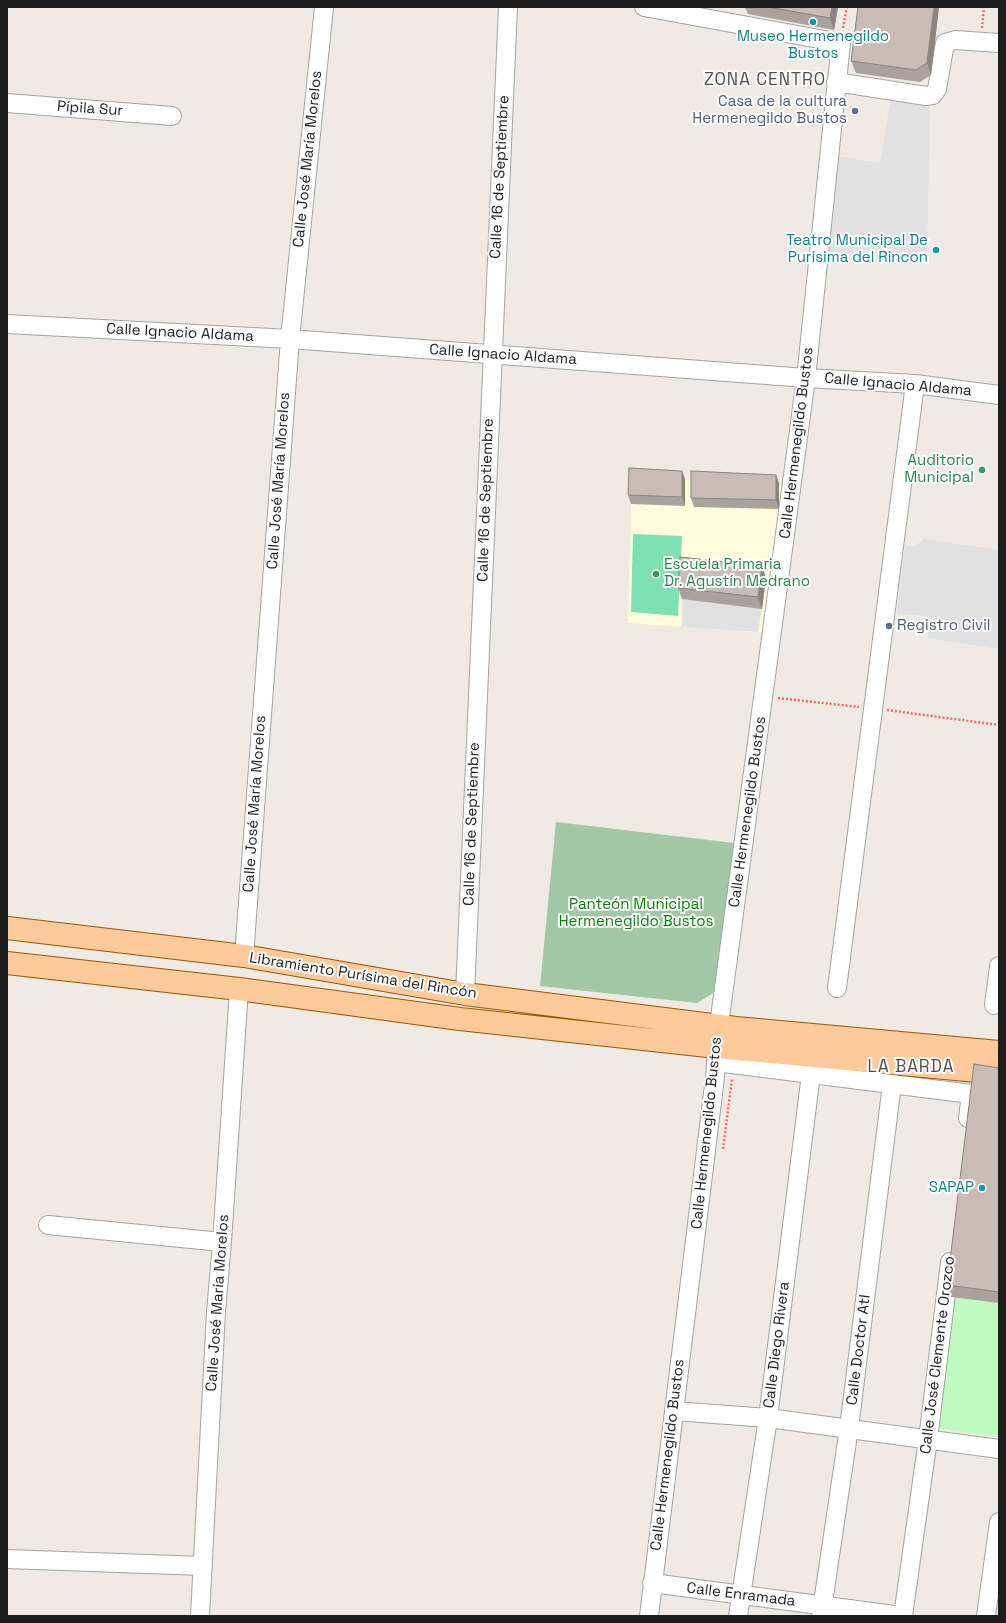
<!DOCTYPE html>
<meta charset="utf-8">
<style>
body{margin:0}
#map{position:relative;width:1006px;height:1623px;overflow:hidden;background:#efeae3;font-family:"Space Grotesk",sans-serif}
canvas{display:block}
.frame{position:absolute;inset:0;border:8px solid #1d1d1d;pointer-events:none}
</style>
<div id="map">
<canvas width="1006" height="1623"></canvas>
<div class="frame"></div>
</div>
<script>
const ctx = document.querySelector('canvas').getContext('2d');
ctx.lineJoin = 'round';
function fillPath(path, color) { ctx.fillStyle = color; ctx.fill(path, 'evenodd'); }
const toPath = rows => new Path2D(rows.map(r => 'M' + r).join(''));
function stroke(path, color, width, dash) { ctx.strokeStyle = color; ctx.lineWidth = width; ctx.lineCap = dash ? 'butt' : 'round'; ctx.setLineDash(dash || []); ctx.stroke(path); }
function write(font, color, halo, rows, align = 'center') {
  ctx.font = font + ' "Space Grotesk",sans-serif'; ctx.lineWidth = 4; ctx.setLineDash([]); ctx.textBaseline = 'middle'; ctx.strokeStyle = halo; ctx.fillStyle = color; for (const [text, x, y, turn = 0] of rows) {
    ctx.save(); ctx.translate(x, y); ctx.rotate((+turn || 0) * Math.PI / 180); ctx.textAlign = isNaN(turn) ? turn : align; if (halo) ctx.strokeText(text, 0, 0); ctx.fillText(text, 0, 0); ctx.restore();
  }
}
const education = toPath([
 [632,477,787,484,767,633,628,623]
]);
const cemetery = toPath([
 [556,822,734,843,718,990,697,1003,540,986]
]);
const park = toPath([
 [951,1297,999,1303,999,1437,935,1428]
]);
const pitch = toPath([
 [633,534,682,536,678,616,631,612]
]);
const parking = toPath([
 [891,97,930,104,927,262,826,251,836,156,880,163],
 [923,539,999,550,999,649,928,638,927,616,897,614,905,546,916,546],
 [682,599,762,609,758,632,682,627]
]);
const path = toPath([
 [843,28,847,7],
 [982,28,984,7],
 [778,698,859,707],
 [887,710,999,725],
 [723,1149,732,1079]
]);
const minor = toPath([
 [644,7,841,43,806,378,719,1025,715,1077,649,1616],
 [836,82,926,96,933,95,937,89,945,43,955,40,999,43],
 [7,103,172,116],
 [7,324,290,339,806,378,915,384,999,395],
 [244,956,290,339,324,7],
 [837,988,915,384],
 [465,994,508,7],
 [994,1005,999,966],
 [716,1062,971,1094,968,1118],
 [48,1225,222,1242],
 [674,1411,768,1418,999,1449],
 [7,1559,203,1566],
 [652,1583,902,1616],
 [200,1616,216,1312,222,1242,239,989],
 [738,1616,768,1418,811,1074],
 [821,1616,849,1428,892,1084],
 [903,1616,928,1439,950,1262],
 [986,1616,999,1522]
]);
const major = toPath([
 [7,928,244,956,465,994,736,1028,999,1052],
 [7,963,239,989,460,1019,717,1047,999,1073]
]);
const wall = toPath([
 [745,7,838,7,834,30,748,14],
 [939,7,931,75,920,82,856,73,851,61],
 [685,479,685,506,631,504,628,495],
 [779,483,779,509,694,507,691,498],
 [766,578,762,609,682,599,678,588],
 [999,1068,999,1303,951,1297,947,1285]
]);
const shadedWall = toPath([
 [832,7,838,7,834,30,830,18],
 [934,7,939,7,931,75,927,63],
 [682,471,685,479,685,506,682,497],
 [776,475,779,483,779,509,776,500],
 [762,566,766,578,762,609,758,597]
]);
const building = toPath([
 [768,7,832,7,830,18,768,7],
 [858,7,934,7,927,63,916,70,851,61,858,7],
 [629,468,682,471,682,497,628,495,629,468],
 [691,471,776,475,776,500,691,498,691,471],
 [680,557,762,566,758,597,678,588,680,557],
 [974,1064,999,1068,999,1292,947,1285,974,1064]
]);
const markers = [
 [813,22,4,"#0f9aa8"],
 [855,111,4,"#5c6f8a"],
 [936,250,4,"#0f9aa8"],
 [982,470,4,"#2e9e5b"],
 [656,574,4,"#2e9e5b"],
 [889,626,4,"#5c6f8a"],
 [982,1188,4,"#0f9aa8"]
];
const cultureNames = [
 ["Museo Hermenegildo",813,37,"center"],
 ["Bustos",813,54,"center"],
 ["Teatro Municipal De",928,241],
 ["Purisima del Rincon",928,258],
 ["SAPAP",974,1188]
];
const serviceNames = [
 ["Casa de la cultura",847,102],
 ["Hermenegildo Bustos",847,119],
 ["Registro Civil",897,626,"left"]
];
const streetNames = [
 ["Pípila Sur",90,109,4],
 ["Calle José María Morelos",308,159,-84],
 ["Calle 16 de Septiembre",500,177,-87],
 ["Calle Ignacio Aldama",180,333,3],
 ["Calle Ignacio Aldama",503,355,4],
 ["Calle Ignacio Aldama",898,385,5],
 ["Calle Hermenegildo Bustos",797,443,-83],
 ["Calle José María Morelos",279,481,-86],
 ["Calle 16 de Septiembre",486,500,-88],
 ["Calle José María Morelos",255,804,-86],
 ["Calle Hermenegildo Bustos",748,812,-82],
 ["Calle 16 de Septiembre",472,824,-88],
 ["Libramiento Purísima del Rincón",363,976,9],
 ["Calle Hermenegildo Bustos",707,1133,-84],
 ["Calle José María Morelos",218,1303,-86],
 ["Calle Diego Rivera",777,1345,-83],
 ["Calle Doctor Atl",859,1350,-83],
 ["Calle José Clemente Orozco",938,1355,-83],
 ["Calle Hermenegildo Bustos",668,1455,-83],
 ["Calle Enramada",741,1595,7]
];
const leisureNames = [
 ["Auditorio",974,461],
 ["Municipal",974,478],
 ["Escuela Primaria",664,565,"left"],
 ["Dr. Agustín Medrano",664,582,"left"]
];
const parkNames = [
 ["Panteón Municipal",636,905],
 ["Hermenegildo Bustos",636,922]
];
const quarterNames = [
 ["ZONA CENTRO",765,80],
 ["LA BARDA",911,1067]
];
fillPath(education, '#fffcdc');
fillPath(cemetery, '#a3c8a6');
fillPath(park, '#bffbbe');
fillPath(pitch, '#7ee1b2');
fillPath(parking, '#e1e1e1');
stroke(minor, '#a4a4a4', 20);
stroke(major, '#975800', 24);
stroke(path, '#fd6865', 2.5, [2, 2]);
stroke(minor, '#fff', 18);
stroke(major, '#feca99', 22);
fillPath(wall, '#aba29d');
fillPath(shadedWall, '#8b847f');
fillPath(building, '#c7bcb6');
stroke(building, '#8b847f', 1);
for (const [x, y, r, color] of markers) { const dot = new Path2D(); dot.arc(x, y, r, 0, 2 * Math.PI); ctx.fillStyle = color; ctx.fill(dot); stroke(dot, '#fff', 1.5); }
write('15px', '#0d838f', '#fff', cultureNames, 'right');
write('15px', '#4e5e75', '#fff', serviceNames, 'right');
write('15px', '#1d1d1d', '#fff', streetNames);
write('15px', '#27864d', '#fff', leisureNames, 'right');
write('15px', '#097f08', '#fff', parkNames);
ctx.letterSpacing = '1px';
write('17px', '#505050', '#fff', quarterNames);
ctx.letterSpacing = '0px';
</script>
